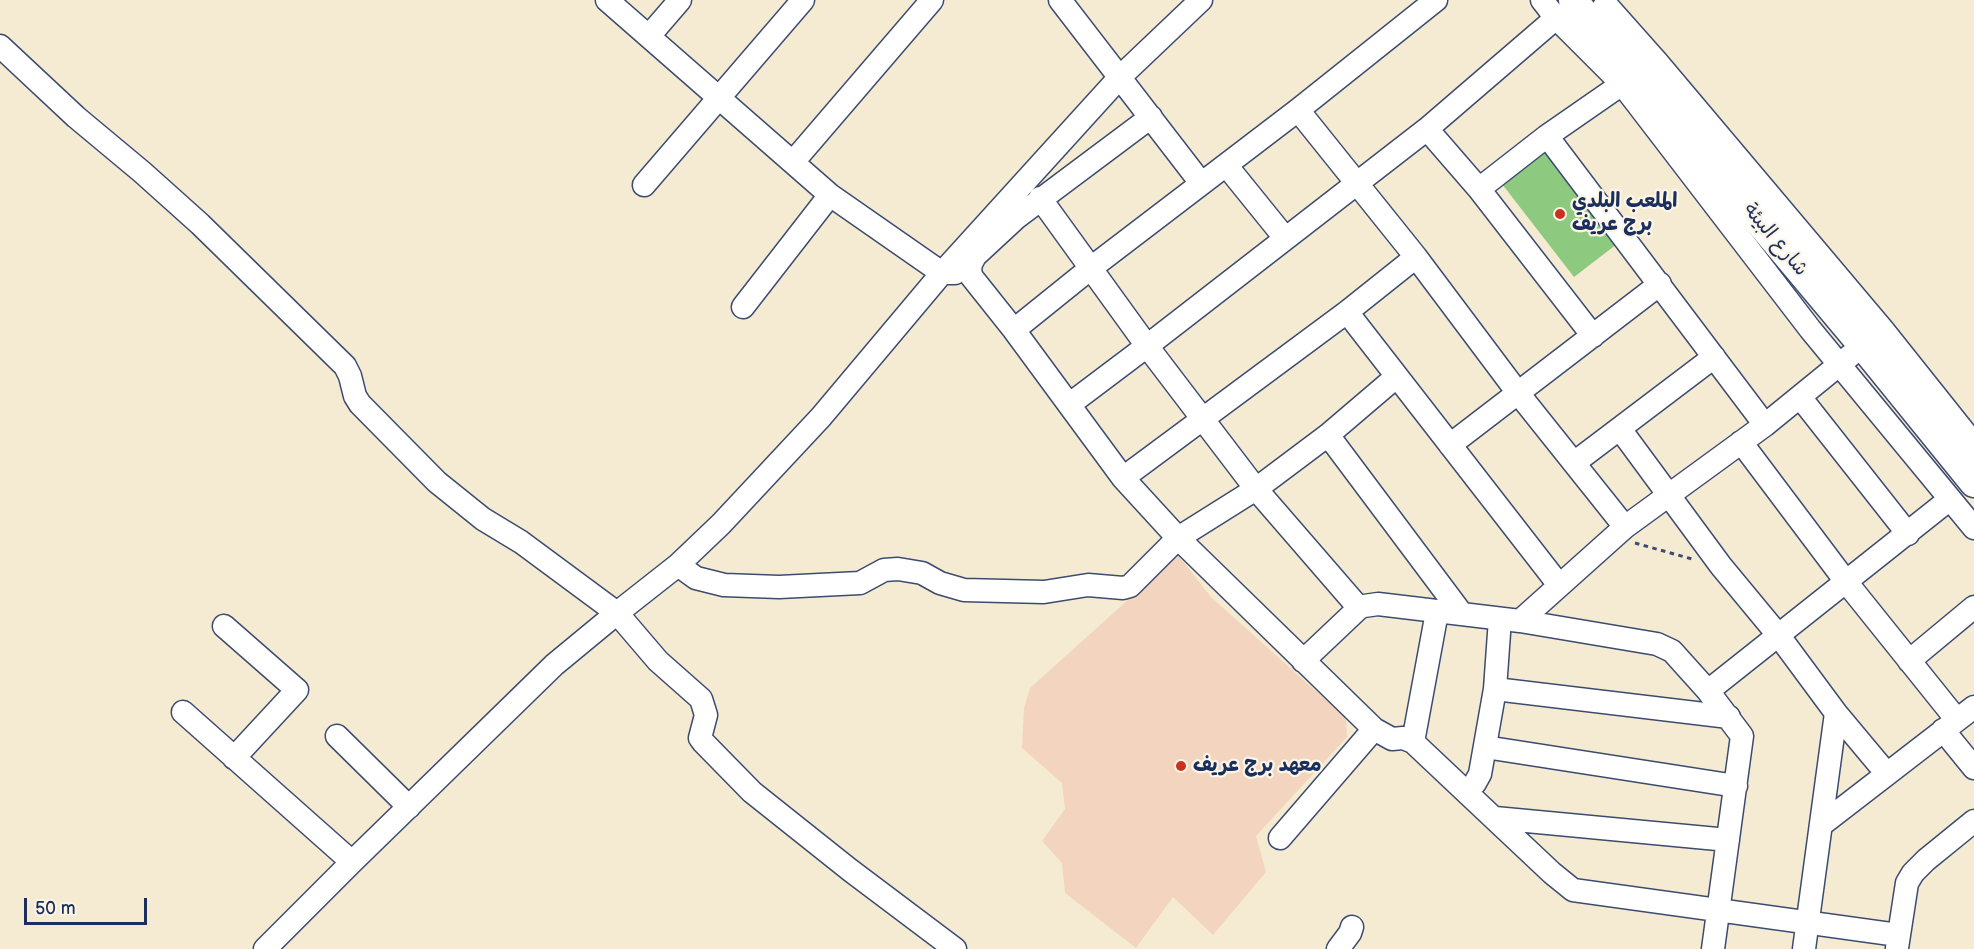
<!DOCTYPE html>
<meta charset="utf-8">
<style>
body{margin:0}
#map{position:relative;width:1974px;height:949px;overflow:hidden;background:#f5ebd3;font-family:"Balsamiq Sans",sans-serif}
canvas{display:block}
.scale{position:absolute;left:24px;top:898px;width:123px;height:27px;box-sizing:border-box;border:3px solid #1b2f5e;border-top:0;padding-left:8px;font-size:18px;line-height:21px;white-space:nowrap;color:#1b2f5e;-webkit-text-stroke:4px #fcf5e5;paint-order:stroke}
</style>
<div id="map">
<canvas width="1974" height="949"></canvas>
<div class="scale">50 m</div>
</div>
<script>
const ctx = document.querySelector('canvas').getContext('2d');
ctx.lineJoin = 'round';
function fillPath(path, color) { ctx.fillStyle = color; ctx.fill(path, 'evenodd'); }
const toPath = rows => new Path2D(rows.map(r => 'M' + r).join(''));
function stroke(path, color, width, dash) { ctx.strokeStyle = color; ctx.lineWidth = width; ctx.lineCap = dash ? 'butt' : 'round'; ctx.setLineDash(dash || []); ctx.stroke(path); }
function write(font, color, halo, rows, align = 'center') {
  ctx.font = font + ' "Balsamiq Sans","Playpen Sans Arabic",sans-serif'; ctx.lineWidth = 4.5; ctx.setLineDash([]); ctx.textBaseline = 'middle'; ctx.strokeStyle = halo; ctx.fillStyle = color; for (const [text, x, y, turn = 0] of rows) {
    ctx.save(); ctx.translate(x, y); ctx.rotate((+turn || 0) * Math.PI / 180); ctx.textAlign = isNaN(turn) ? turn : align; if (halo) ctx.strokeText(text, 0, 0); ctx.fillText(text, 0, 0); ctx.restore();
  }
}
const built = toPath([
 [1178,555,1211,597,1346,718,1347,737,1256,836,1266,872,1213,935,1173,897,1136,948,1065,893,1062,863,1042,841,1065,809,1062,783,1022,748,1024,708,1030,688]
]);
const green = toPath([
 [1544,151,1617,244,1574,277,1502,184]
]);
const path = toPath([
 [1635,543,1692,559]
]);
const minor = toPath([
 [607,0,830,195,942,273,955,273],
 [1060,0,1201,183],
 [1542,0,1556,18,1622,84,1810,329,1974,528],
 [649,36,680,0],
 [0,46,76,117,142,172,200,224,345,366,350,376,355,396,360,404,437,482,483,519,521,542,617,613,658,661,701,699,706,715,700,738,703,742,752,792,850,870,955,949],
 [1298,110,1416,257,1518,393,1625,527],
 [1151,117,1016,218,975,256,970,266,971,276,1014,330,1123,478,1178,538,1374,729,1392,739,1403,738,1413,742,1437,612],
 [1427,129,1479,189,1593,336],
 [1547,136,1765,425],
 [793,162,932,0],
 [1226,165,1285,238],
 [644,185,803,0],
 [1479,189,1547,136,1622,84],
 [1040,198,1147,346,1256,489,1359,608],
 [743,307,830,195],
 [1347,312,1559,585],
 [1014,330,1091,268,1298,110,1436,0],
 [1800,397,1908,534],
 [1070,404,1147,346,1427,129,1556,18,1568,13],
 [1620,429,1721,566,1779,636,1836,713,1887,774],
 [1328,435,1462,614],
 [1741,442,1847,583,1957,720],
 [1450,445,1660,284],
 [1574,463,1714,357],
 [1123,478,1347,312,1416,257],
 [678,565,696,578,724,585,779,587,860,583,884,570,898,569,922,573,940,583,964,590,1044,592,1088,585,1123,588,1130,586,1178,538,1256,489,1328,435,1396,377],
 [1520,621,1625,527,1765,425,1851,355],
 [224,626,297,690,234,758],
 [1303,661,1359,608,1364,606,1378,604,1520,621,1657,644,1672,651,1708,691,1742,736,1713,949],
 [1909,661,1974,607],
 [1495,689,1729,717],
 [1708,691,1950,499],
 [183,712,352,862],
 [1943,730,1974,768],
 [337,736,409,807],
 [1413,742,1466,792,1475,783,1480,774,1495,689,1500,619],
 [1485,747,1736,786],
 [1466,792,1552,873,1573,890,1898,935],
 [1495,818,1728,840],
 [1821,825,1974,707],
 [1280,838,1374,729],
 [1897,948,1907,883,1913,873,1926,860,1974,821],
 [265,949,352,862,554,665,617,613,678,565,721,524,821,417,942,273,1120,77,1201,0],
 [1338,949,1350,933,1352,927],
 [1804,949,1836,713]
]);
const major = toPath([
 [1573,0,1863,346,1974,483],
 [1606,9,1654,63,1880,331,1974,449]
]);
const markers = [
 [1560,214,6,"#c8321e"],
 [1181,766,6,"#c8321e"]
];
const poiNames = [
 ["الملعب البلدي",1572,202],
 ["برج عريف",1572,225],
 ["معهد برج عريف",1193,766]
];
const streetNames = [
 ["شارع البيئة",1775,240,50]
];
fillPath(built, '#f3d4bf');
fillPath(green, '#8dc97e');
stroke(minor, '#3c4b70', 25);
stroke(major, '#3c4b70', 31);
stroke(path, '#3c4b70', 3, [4.5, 4.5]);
stroke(minor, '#fff', 22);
stroke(major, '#fff', 28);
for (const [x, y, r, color] of markers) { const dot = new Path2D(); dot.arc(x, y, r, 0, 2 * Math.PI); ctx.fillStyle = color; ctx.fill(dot); stroke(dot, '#fcf5e5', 2); }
write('bold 20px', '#1b2f5e', '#fcf5e5', poiNames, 'left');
write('20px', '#1b2f5e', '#fcf5e5', streetNames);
</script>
